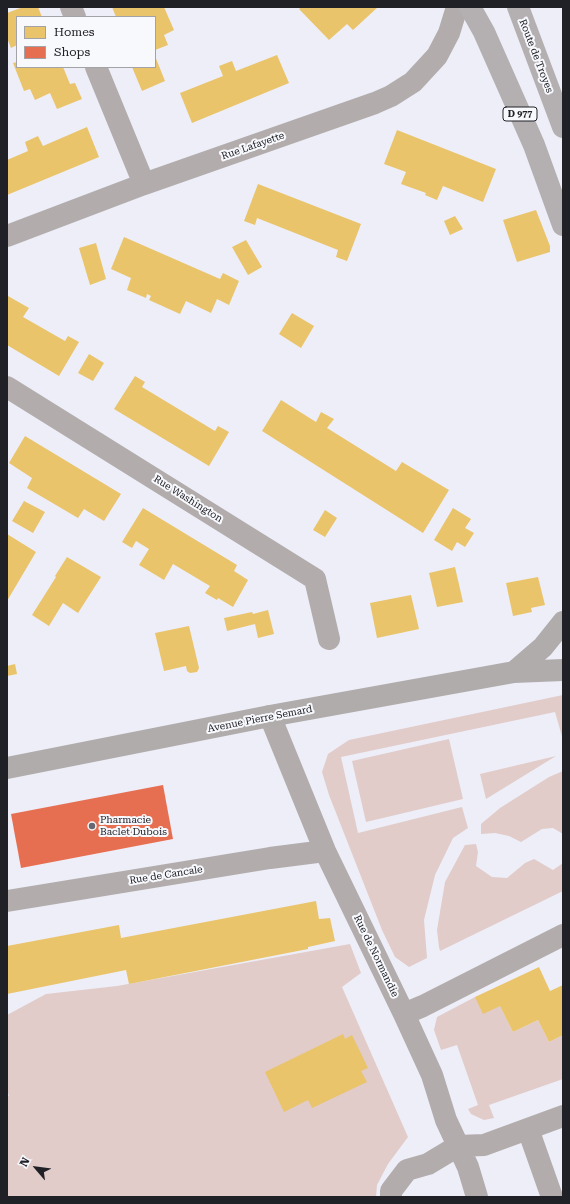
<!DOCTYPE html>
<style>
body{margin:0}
#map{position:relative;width:570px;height:1204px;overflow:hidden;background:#eeeef8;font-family:"Roboto Serif",serif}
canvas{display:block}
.frame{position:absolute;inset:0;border:8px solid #202027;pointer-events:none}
.legend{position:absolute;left:16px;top:16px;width:140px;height:52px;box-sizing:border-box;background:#f8f9fd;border:1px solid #a2a2a7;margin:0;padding:5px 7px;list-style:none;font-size:12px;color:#202027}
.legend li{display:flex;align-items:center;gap:8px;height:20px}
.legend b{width:20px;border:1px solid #a2a2a7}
.north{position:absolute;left:16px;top:1148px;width:40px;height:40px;-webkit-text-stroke:3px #f8f9fd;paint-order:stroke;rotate:298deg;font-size:11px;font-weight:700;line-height:16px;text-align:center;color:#202027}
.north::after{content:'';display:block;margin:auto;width:14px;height:18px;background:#202027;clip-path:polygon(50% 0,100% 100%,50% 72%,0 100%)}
</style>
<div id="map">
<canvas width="570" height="1204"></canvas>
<div class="frame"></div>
<ul class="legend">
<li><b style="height:11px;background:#e9c46a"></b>Homes</li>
<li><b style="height:11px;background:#e76f51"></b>Shops</li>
</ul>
<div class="north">N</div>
</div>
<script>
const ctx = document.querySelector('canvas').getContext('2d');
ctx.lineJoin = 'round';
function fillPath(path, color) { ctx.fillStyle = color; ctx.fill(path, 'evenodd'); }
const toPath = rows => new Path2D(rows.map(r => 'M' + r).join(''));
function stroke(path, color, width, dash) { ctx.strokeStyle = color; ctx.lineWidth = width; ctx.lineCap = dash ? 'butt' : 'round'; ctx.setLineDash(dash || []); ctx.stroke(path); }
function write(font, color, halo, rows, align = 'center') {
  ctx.font = font + ' "Roboto Serif",serif'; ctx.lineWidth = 4; ctx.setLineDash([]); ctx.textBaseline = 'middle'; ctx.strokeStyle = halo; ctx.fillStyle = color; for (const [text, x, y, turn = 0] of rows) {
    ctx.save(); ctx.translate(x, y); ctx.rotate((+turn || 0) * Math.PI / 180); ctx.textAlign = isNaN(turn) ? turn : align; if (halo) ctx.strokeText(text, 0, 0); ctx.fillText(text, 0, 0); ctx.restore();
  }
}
const green = toPath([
 [563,695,563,740,555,712,341,757,358,833,462,807,468,828,453,838,435,875,424,920,427,958,409,967,395,957,382,930,329,795,322,772,328,754,349,740],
 [449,739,463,799,366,822,352,761],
 [556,756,486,799,480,774],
 [563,771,563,834,553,828,542,829,521,842,509,836,495,833,481,834,481,824,500,808,549,777],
 [476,844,478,852,476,866,492,877,507,878,525,863,534,859,553,870,563,863,563,891,440,951,439,947,437,930,445,882,465,845],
 [350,944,361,973,342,987,408,1137,388,1164,377,1185,376,1197,7,1197,7,1097,9,1095,7,1092,7,1015,46,994,117,986],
 [475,997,500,1006,513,1032,538,1020,549,1042,563,1035,563,1079,489,1105,494,1118,484,1120,471,1114,468,1109,478,1105,457,1045,441,1050,434,1030,437,1017]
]);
const homes = toPath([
 [23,7,38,7,42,17,17,17,17,45,11,48,7,38,7,13],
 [112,7,164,7,174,30,164,35,168,45,155,50,155,17,116,17],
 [301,7,378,7,353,30,347,24,329,40,299,9],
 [277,55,289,83,192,123,180,93,223,76,219,66,232,61,236,71],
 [155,56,165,81,142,91,132,67,155,67],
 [17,62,17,67,63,67,70,84,75,83,82,99,57,109,50,93,35,100,30,89,24,91,13,63],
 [87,127,99,157,7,195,7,160,28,151,25,142,38,136,43,146],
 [397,130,496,169,483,202,443,186,437,200,425,195,426,193,401,184,406,172,384,164],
 [258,184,361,224,347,261,336,257,338,250,257,218,255,225,244,221],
 [536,210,550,246,550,252,517,262,503,220],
 [455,216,463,229,450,235,444,221],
 [124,237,220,279,223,273,239,281,229,305,217,299,211,313,186,301,180,314,149,300,151,296,147,294,146,298,127,290,131,278,111,269],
 [246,240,262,267,248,275,232,247],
 [96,243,106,279,90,285,79,248],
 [8,296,29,308,23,317,65,341,68,336,79,342,59,376,7,345,7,298],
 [292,313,314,326,301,348,279,334],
 [89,354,104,363,93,381,78,373],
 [135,376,145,382,142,387,215,431,218,426,229,432,209,466,114,409],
 [281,400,316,422,321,412,334,419,327,428,396,471,402,462,449,490,423,533,262,431],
 [25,436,121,494,104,521,84,509,78,518,27,488,32,478,9,463],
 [24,501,45,512,33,533,12,521],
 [143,508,237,565,234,571,248,580,233,607,218,598,217,600,205,593,210,586,173,564,164,580,139,565,149,549,136,541,132,548,122,542],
 [453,508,471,519,465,528,474,533,465,547,457,542,452,551,434,540],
 [325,510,337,518,325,537,313,530],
 [7,534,36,552,7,601],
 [67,557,101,577,78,613,63,603,49,626,32,615,56,577,55,576],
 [455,567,463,602,437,607,429,573],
 [538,577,545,605,531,608,532,612,513,616,506,583],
 [411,595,419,629,377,638,370,603],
 [268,610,274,634,258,638,255,624,227,631,224,618,252,612,253,614],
 [189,626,199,668,197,672,190,673,187,671,186,666,164,671,155,633],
 [15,664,17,674,7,676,7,666],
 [316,901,319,919,330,918,335,941,308,947,308,949,129,984,126,970,7,994,7,946,119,925,121,938],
 [539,967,550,991,563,985,563,1035,549,1042,538,1020,513,1032,500,1006,483,1014,475,997],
 [343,1034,345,1039,352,1035,368,1068,361,1071,367,1082,312,1108,308,1100,284,1112,265,1072]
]);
const shops = toPath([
 [163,785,173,839,21,868,11,814]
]);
const street = toPath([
 [71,7,75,17],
 [96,67,144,184],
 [7,236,144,184,375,103,391,96,413,82,437,56,449,33,457,7],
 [7,387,315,579,329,639],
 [270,716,325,851,404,1014,432,1075,446,1120,468,1167,477,1197],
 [7,901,270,858,325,851],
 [404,1014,423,1006,563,935],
 [528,1129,552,1197],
 [391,1197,391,1191,407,1170,428,1164,458,1146,484,1145,563,1116]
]);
const secondary = toPath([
 [514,672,543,647,563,622],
 [7,768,270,716,514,672,563,670]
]);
const primary = toPath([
 [470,7,484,32,534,145,563,225],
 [518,7,563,127]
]);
const markers = [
 [92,826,4,"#686870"]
];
const shields = [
 [520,114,34]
];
const shieldNames = [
 ["D 977",520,114]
];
const streetNames = [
 ["Route de Troyes",536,56,69],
 ["Rue Lafayette",253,146,-19],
 ["Rue Washington",188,499,32],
 ["Avenue Pierre Semard",260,719,-11],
 ["Rue de Cancale",166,875,-9],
 ["Rue de Normandie",376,956,64]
];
const poiNames = [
 ["Pharmacie",100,820],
 ["Baclet Dubois",100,832]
];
fillPath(green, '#e1ccc9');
fillPath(homes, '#e9c46a');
fillPath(shops, '#e76f51');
stroke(street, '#b2adac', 22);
stroke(secondary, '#b1acac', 22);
stroke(primary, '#b4afb1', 22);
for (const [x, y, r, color] of markers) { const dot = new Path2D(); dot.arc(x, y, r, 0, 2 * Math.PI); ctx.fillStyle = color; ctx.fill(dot); stroke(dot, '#f8f9fd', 1.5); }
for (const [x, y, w] of shields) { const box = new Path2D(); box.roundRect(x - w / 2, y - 7, w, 14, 3); ctx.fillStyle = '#f8f9fd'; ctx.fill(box); stroke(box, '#202027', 1); }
write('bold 9px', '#202027', null, shieldNames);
write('10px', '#202027', '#f8f9fd', streetNames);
write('10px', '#202027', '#f8f9fd', poiNames, 'left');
</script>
